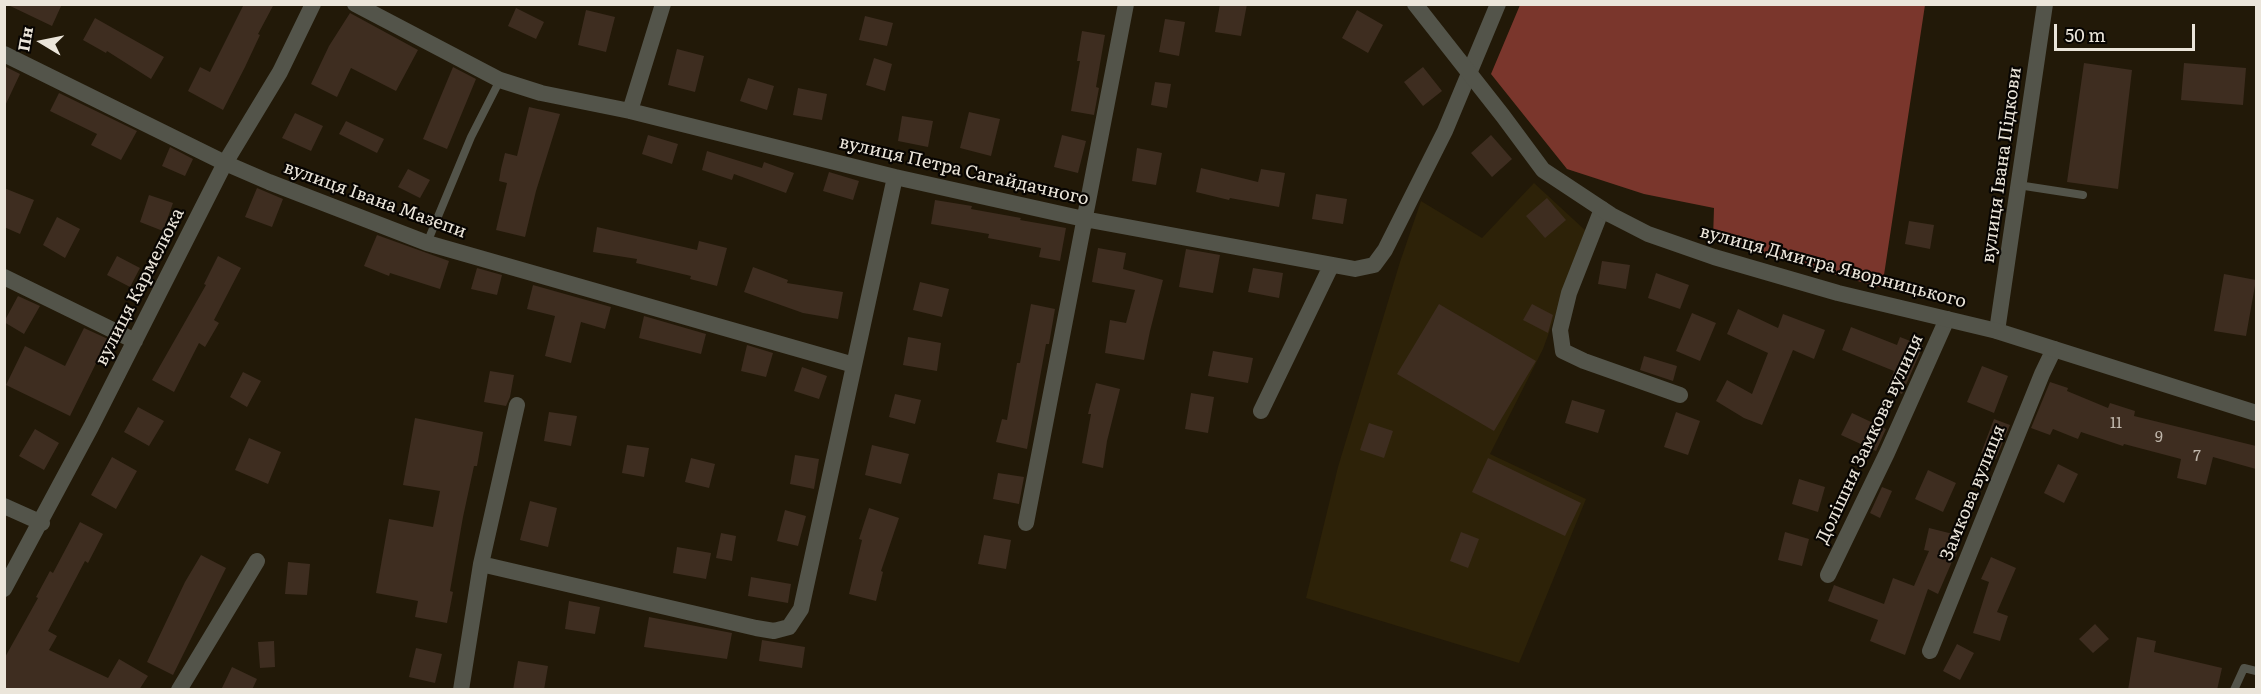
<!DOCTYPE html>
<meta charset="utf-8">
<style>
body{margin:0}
#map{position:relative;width:2261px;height:694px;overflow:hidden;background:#221908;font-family:Literata,serif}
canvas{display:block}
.frame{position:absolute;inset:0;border:6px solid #ebe5da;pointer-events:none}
.north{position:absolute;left:12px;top:12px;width:60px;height:60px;-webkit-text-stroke:4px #080502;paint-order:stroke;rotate:280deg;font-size:16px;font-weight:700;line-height:24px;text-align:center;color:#ebe5da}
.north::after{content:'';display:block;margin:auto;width:21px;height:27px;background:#ebe5da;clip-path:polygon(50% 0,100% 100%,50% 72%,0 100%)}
.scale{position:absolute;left:2054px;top:24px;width:141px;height:27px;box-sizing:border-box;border:3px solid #ebe5da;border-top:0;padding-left:8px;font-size:18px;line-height:21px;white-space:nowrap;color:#ebe5da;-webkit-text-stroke:4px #080502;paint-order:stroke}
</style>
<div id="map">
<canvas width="2261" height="694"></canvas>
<div class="frame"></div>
<div class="north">Пн</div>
<div class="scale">50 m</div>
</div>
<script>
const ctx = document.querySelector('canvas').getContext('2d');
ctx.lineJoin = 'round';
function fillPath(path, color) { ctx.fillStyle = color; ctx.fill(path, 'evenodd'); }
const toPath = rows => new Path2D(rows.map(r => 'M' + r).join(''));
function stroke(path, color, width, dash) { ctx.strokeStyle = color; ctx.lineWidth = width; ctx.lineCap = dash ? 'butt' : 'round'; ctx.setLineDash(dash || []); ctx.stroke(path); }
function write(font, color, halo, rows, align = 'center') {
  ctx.font = font + ' Literata,serif'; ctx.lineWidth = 4.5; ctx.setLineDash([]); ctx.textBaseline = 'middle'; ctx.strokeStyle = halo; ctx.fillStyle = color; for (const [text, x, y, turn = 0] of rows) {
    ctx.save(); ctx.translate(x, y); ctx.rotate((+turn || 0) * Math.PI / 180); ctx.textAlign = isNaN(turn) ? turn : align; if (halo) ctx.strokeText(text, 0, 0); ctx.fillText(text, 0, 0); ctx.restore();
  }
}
const built = toPath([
 [1534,183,1586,231,1543,349,1490,454,1586,499,1519,663,1306,598,1338,467,1400,262,1421,201,1482,238]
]);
const forest = toPath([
 [1520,5,1925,5,1882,288,1713,239,1714,208,1644,194,1567,169,1491,74]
]);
const building = toPath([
 [6,4,62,4,52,26],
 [244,4,274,4,258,34,260,35,245,67,223,110,188,91,200,67,210,72],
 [1220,4,1247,4,1241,36,1215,32],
 [516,8,544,22,536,39,508,26],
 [586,10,615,17,606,52,578,45],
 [1357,10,1383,25,1368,53,1342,38],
 [350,13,418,50,396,91,351,68,337,97,311,84,329,46],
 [865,16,893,23,887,46,859,40],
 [95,18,164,57,151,79,107,51,106,53,83,40],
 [1165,19,1185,22,1179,56,1159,52],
 [1082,31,1105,35,1096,87,1099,88,1094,115,1071,111,1080,61,1077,61],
 [677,49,704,56,695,92,668,85],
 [874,58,892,64,885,91,866,85],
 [2084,63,2132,70,2118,189,2067,182],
 [2184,63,2246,68,2243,105,2181,100],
 [4,66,20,74,4,108],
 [453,67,476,79,447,149,423,139],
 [1423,67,1442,91,1423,106,1404,82],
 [748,78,774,86,767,110,740,101],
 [1155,82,1171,84,1167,108,1151,105],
 [798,88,827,94,822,120,793,115],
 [59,93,137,131,121,160,91,145,97,134,50,111],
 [529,107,560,114,536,191,525,237,496,230,507,183,499,181,501,169,505,153,517,156],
 [969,112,1000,119,991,156,960,148],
 [295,113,323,126,311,151,282,138],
 [902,116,933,121,928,147,898,141],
 [346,121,384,139,377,153,339,134],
 [648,135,678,144,672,164,642,154],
 [1062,135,1086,141,1078,173,1054,167],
 [1491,135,1512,159,1492,177,1471,153],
 [170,147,193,159,185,176,162,166],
 [1137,148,1162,153,1156,185,1132,181],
 [707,151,762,168,764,162,794,173,786,193,734,174,732,180,702,170],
 [1201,168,1258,182,1261,169,1285,173,1279,207,1230,198,1229,200,1196,192],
 [408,169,430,180,420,198,398,187],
 [829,172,859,181,853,200,823,191],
 [4,188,34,200,20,234,4,227],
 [257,188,283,199,272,227,245,217],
 [1316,194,1347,199,1343,224,1312,219],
 [149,195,173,203,163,231,140,222],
 [1547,198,1566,220,1545,238,1526,216],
 [935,200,972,206,971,209,1021,218,1020,220,1066,228,1060,261,1039,257,1041,248,988,238,989,234,931,224],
 [57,217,80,229,65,258,43,245],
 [1909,221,1934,225,1930,249,1905,244],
 [597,227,697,250,699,241,727,248,717,286,690,279,691,276,636,263,637,259,593,252],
 [377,235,449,261,440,289,390,273,389,276,364,266],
 [1098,248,1126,253,1123,269,1163,280,1150,331,1144,360,1105,353,1110,320,1126,323,1135,290,1092,282],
 [1186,249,1220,255,1213,293,1179,287],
 [117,256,140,268,130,287,107,275],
 [218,256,241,268,214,320,219,323,205,347,199,343,174,392,152,380,206,285,204,284],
 [1602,261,1630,265,1626,289,1598,284],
 [753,267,788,280,787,283,843,292,838,319,803,313,744,292],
 [477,268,502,275,497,295,471,289],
 [1253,268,1283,273,1279,298,1248,292],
 [1656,273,1689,285,1680,309,1648,298],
 [2224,274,2256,280,2246,336,2214,331],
 [920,282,949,289,942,317,913,310],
 [533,285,611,307,605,329,581,322,571,363,545,356,555,316,527,309],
 [18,296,40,306,24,334,4,322],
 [1031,304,1055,309,1049,344,1046,344,1027,449,996,442,1002,419,1007,420,1017,363,1020,363],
 [1439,304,1536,361,1494,431,1397,374],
 [1532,304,1553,315,1548,333,1523,320],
 [1738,309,1778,328,1783,314,1825,330,1814,359,1793,350,1762,425,1744,418,1716,401,1727,380,1752,394,1768,353,1727,334],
 [1692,313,1716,323,1700,361,1676,351],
 [644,316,706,334,701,354,639,338],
 [1851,327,1897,345,1900,337,1923,346,1902,394,1887,388,1894,371,1842,350],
 [84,328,108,339,70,416,6,385,25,346,65,366],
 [908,337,941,343,937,371,903,365],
 [747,345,773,353,766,377,741,371],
 [1213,351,1253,358,1248,383,1208,376],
 [1644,356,1677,366,1673,381,1640,370],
 [1982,366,2008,376,1994,413,1967,402],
 [802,367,827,376,819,399,794,391],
 [490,371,514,375,510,397,506,406,484,402],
 [243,372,261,381,247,407,230,397],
 [2050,382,2068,388,2067,391,2108,408,2110,403,2135,411,2134,416,2256,446,2256,469,2213,457,2206,485,2177,478,2181,459,2124,444,2123,446,2081,432,2078,439,2053,429,2050,435,2031,428],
 [1096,383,1120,389,1107,441,1103,468,1082,463,1091,414,1088,414],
 [1191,393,1214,397,1208,433,1185,429],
 [895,394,921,400,915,424,889,417],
 [1572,400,1605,410,1598,433,1565,423],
 [138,407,164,421,149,446,124,432],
 [549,412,577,416,571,446,544,441],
 [1676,412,1700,421,1688,455,1664,447],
 [1852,413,1886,429,1876,451,1841,435],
 [415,418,483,432,477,466,474,466,463,517,450,591,453,592,447,623,415,617,418,601,376,593,389,519,433,527,440,491,403,485],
 [1994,419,2010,425,1996,459,1981,453],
 [1369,423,1393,431,1384,458,1360,450],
 [35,429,59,443,44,470,19,456],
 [249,438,281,452,268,484,235,470],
 [627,445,649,448,644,477,622,473],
 [872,445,909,454,901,484,865,475],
 [795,455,819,459,814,489,790,484],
 [112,457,137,471,116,509,91,495],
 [691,458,715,464,709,488,685,482],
 [1488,458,1581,503,1565,536,1472,492],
 [2058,464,2078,474,2064,503,2044,493],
 [1928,470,1956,483,1943,512,1915,499],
 [998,473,1024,477,1019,504,993,499],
 [1799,479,1825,487,1818,512,1792,504],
 [1882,487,1892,491,1880,518,1870,513],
 [530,501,557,508,548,547,520,540],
 [869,508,899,518,881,571,883,572,876,601,849,594,862,540,859,539],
 [785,510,806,516,798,546,777,541],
 [80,522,103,534,88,563,85,561,48,631,57,636,49,650,108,678,119,659,148,676,139,690,4,690,4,659,38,598,36,597,50,571,53,573],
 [1929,528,1961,536,1956,557,1954,557,1938,594,1928,589,1905,655,1870,641,1878,620,1828,601,1834,585,1884,604,1893,578,1914,586,1929,551,1924,550],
 [1461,532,1479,539,1468,568,1450,561],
 [1785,532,1809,539,1802,566,1778,560],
 [721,533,736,536,732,561,716,558],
 [984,535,1011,540,1006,569,978,564],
 [677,547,711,553,706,579,673,573],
 [201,555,226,568,173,675,147,662,185,582],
 [1991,557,2016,568,1997,612,2008,616,2000,641,1973,633,1989,582,1981,579],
 [288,562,310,564,307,595,285,594],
 [751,577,791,584,788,603,748,596],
 [569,601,600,607,595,634,565,629],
 [649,617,732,633,727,659,644,647],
 [2095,624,2109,639,2093,653,2079,639],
 [2137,637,2156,641,2154,652,2222,668,2217,690,2128,690],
 [762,640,805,647,802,668,759,661],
 [274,641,275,667,260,668,258,642],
 [1957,644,1974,653,1960,680,1943,671],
 [416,648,442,654,435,683,409,677],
 [518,661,548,666,544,690,513,690],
 [232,667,257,679,252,690,221,690]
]);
const service = toPath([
 [2018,185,2083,195],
 [427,243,471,137,500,80],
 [2234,690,2244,668,2256,671]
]);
const minor = toPath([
 [355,4,500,80,541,93,630,111,895,177,1084,219,1355,269,1374,265,1385,250,1445,131,1498,4],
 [4,54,225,163,269,182,427,243,854,365],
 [630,111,663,4],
 [1602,209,1569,293,1560,330,1563,351,1584,361,1680,395],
 [4,277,135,341],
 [1997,331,2045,4],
 [1261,411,1331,266],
 [4,506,42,523],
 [1026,523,1126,4],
 [481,564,756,628,774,631,789,627,801,609,895,177],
 [1828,575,1887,453,1947,319],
 [4,589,91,427,225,163,280,72,313,4],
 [1930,651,2042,374,2054,349],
 [179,690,257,561],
 [461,690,481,564,517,405]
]);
const tertiary = toPath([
 [1415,4,1503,116,1543,170,1611,215,1648,234,1714,257,1838,293,1997,331,2256,413]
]);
const numberNames = [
 ["11",2116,424],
 ["9",2159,438],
 ["7",2197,457]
];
const streetNames = [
 ["вулиця Івана Підкови",2002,165,-82],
 ["вулиця Петра Сагайдачного",964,171,13],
 ["вулиця Івана Мазепи",375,200,20],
 ["вулиця Дмитра Яворницького",1833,267,15],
 ["вулиця Кармелюка",140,287,-63],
 ["Долішня Замкова вулиця",1870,439,-65],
 ["Замкова вулиця",1973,493,-68]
];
fillPath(built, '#2d2208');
fillPath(forest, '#7a362c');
fillPath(building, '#3e2d20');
stroke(service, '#53544a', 8);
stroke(minor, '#53544a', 16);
stroke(tertiary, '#53544a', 16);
write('15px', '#c0b7ac', null, numberNames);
write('18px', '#ebe5da', '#080502', streetNames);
</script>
